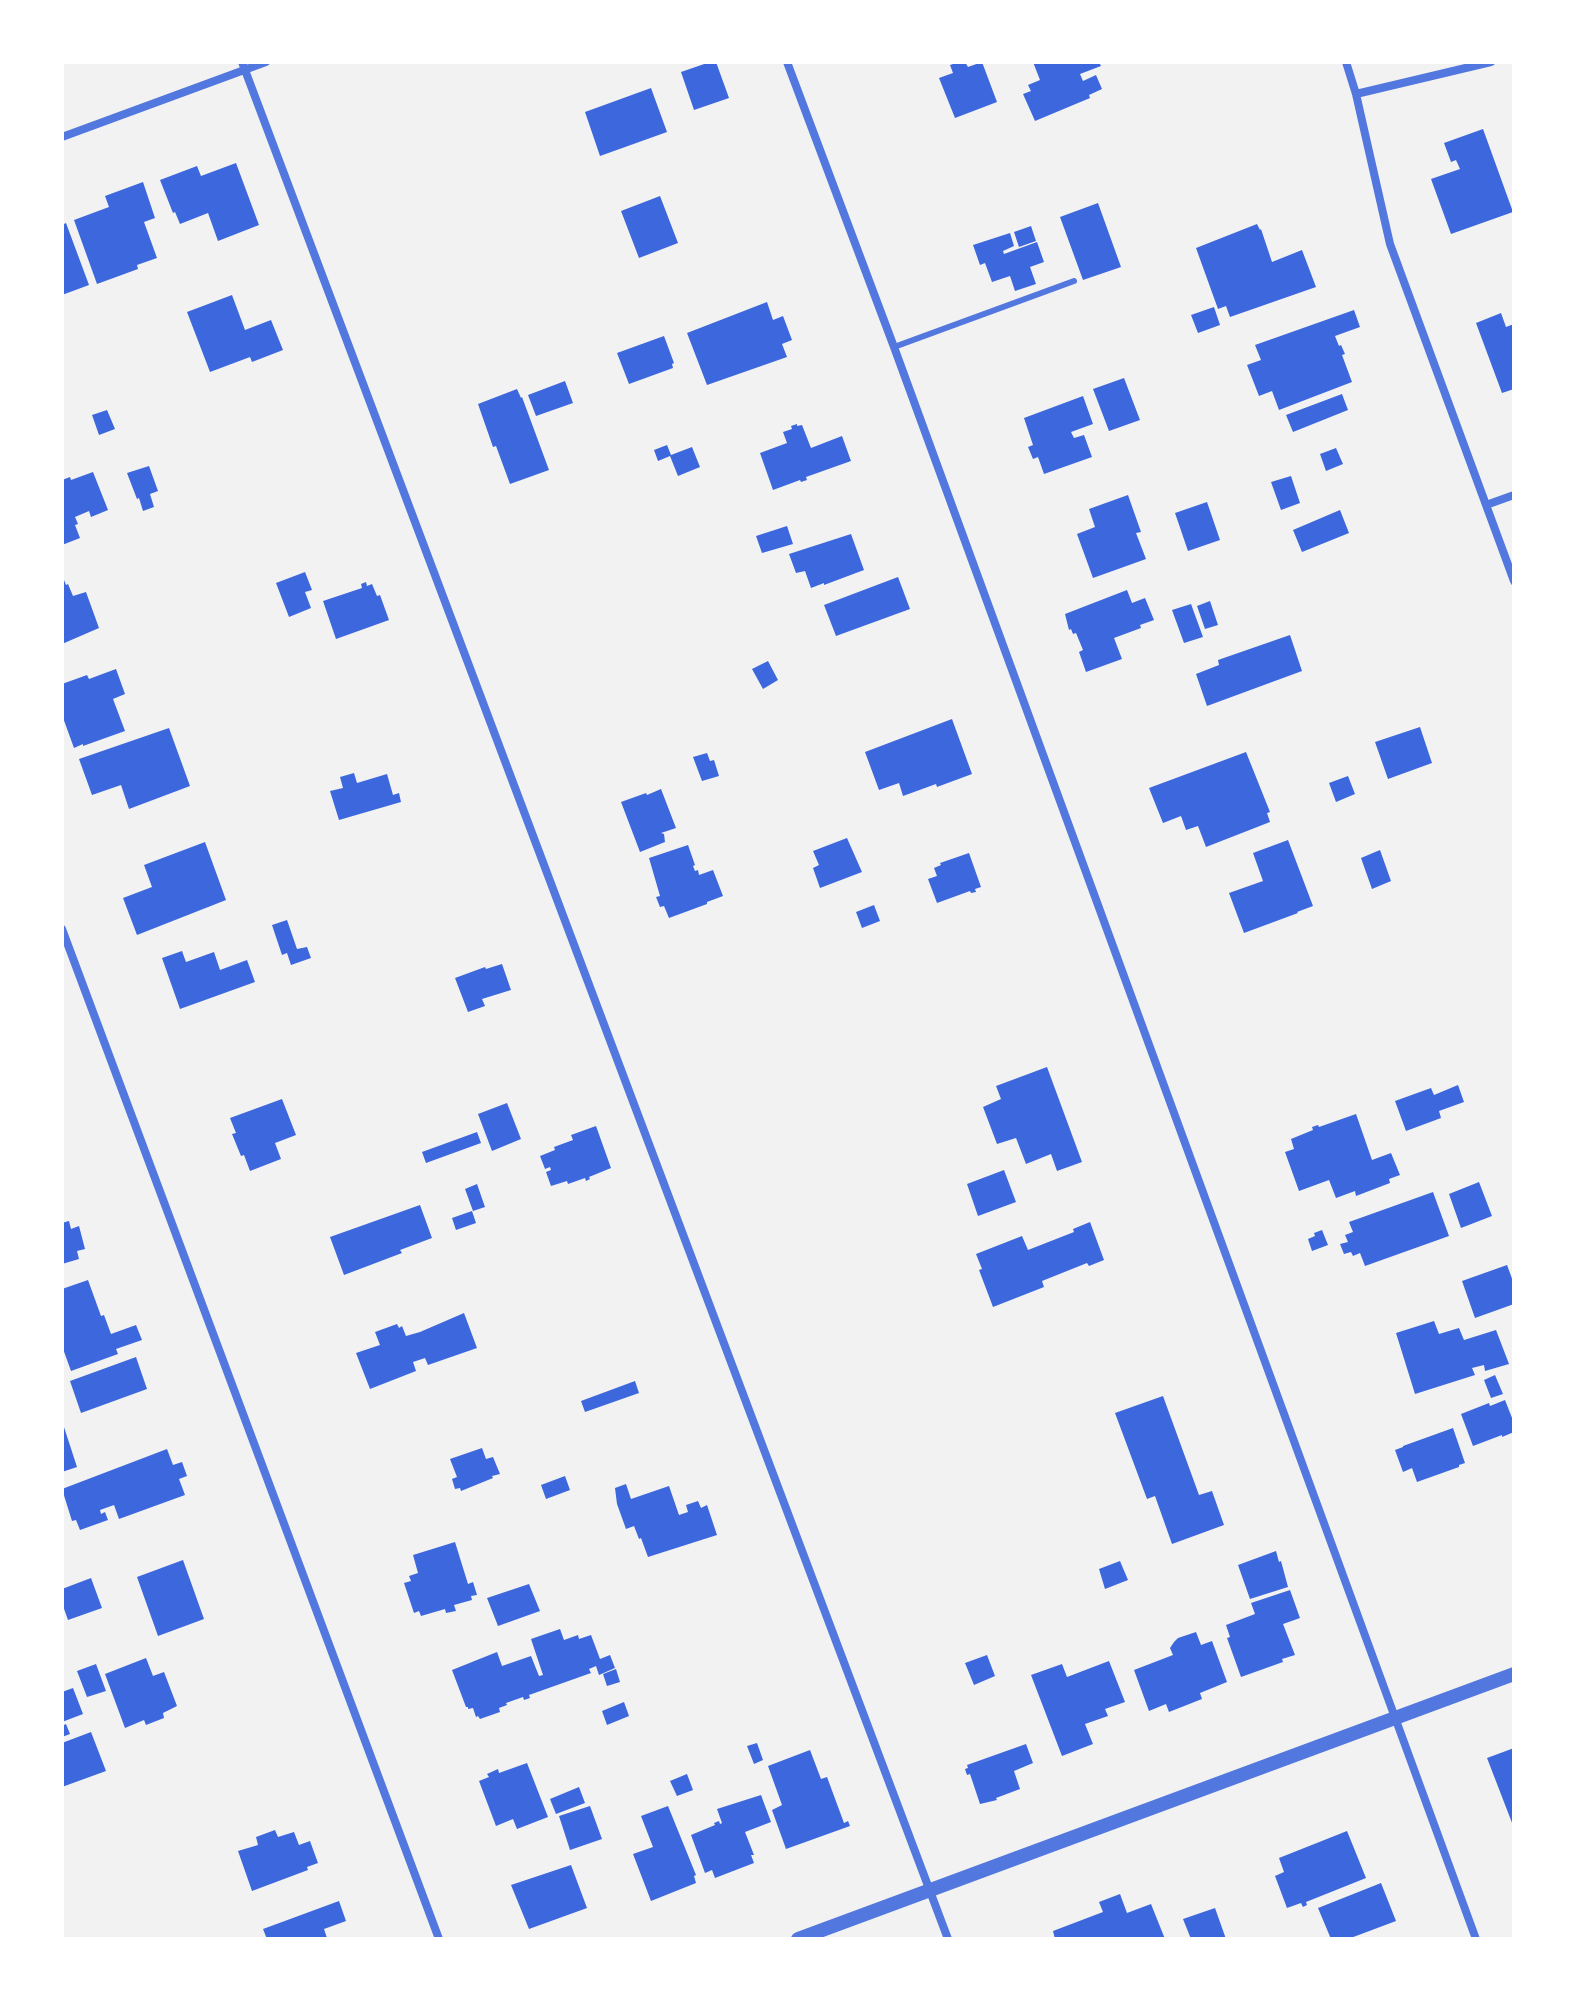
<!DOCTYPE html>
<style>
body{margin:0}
#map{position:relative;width:1576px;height:2001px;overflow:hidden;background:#f2f2f2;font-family:Cabin,sans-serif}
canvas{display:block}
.frame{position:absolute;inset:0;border:64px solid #fff;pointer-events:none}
</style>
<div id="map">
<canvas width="1576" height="2001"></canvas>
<div class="frame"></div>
</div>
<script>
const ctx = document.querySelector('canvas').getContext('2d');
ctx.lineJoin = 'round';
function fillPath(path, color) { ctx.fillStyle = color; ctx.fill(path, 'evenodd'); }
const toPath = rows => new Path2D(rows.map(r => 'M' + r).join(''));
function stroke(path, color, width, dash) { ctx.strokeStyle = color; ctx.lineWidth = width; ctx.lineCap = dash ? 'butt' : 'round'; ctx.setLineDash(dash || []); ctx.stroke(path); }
const building = toPath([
 [710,62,716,62,729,98,694,110,681,72],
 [959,62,965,62,968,67,982,62,997,102,955,118,939,78,953,73,950,65],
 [1033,62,1099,62,1101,66,1080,74,1083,81,1096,75,1102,89,1089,95,1090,98,1035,121,1023,94,1031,91,1028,85,1040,80],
 [651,88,667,132,600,156,585,112],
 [1483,129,1513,212,1451,234,1431,179,1460,169,1456,160,1451,162,1444,143],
 [236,163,259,225,218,241,208,213,180,224,175,212,173,213,160,180,197,166,201,176],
 [143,182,155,218,144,222,157,258,137,265,138,269,97,284,74,220,109,207,105,196],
 [660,196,678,243,639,258,621,211],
 [1098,203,1121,267,1083,280,1060,217],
 [66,223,89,285,62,295,62,225],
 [1257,224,1260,230,1261,229,1272,262,1302,250,1316,287,1230,317,1226,306,1218,309,1196,248],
 [1031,226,1036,241,1019,247,1014,232],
 [1010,233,1014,246,1003,251,1004,254,1037,242,1044,262,1030,267,1036,284,1015,291,1010,276,992,282,985,263,980,265,973,245],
 [232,295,245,330,271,320,283,350,252,362,250,357,210,372,187,312],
 [767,302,773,320,783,316,792,340,782,344,787,357,707,385,687,333],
 [1214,307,1220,325,1198,333,1191,315],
 [1354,310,1360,327,1335,336,1339,346,1341,345,1345,354,1342,355,1352,382,1279,410,1272,391,1259,396,1247,365,1261,360,1255,345],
 [1501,313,1506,327,1514,324,1514,389,1502,393,1476,323],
 [664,336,674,363,672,364,673,368,629,384,617,353],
 [1124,378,1140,420,1109,431,1093,389],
 [565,381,573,403,536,416,528,395],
 [517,389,521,398,522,397,549,470,510,484,496,446,493,447,478,404],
 [1342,394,1348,410,1293,432,1286,415],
 [1083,396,1093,424,1071,432,1074,438,1084,435,1092,457,1044,474,1038,457,1033,459,1028,447,1033,445,1024,418],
 [107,410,115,429,99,435,92,415],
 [797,424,797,426,802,425,811,448,842,436,851,461,806,477,807,480,801,482,800,480,773,490,760,453,787,443,783,432,792,429,791,426],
 [667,445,671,455,692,447,700,467,678,476,670,456,658,461,654,450],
 [1336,448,1343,464,1326,471,1320,454],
 [149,466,158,491,150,494,154,507,143,511,139,498,137,499,127,473],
 [93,472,108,510,91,517,89,511,75,517,78,524,75,525,80,538,62,545,62,480,70,477,71,480],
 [1291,476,1300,503,1281,510,1271,482],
 [1128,495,1141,532,1136,533,1146,559,1093,578,1077,534,1095,527,1089,509],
 [1207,502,1220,540,1188,551,1175,513],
 [1340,510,1349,533,1302,552,1293,530],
 [787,526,793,544,762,553,756,536],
 [851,534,864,570,824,585,824,583,811,588,805,571,796,573,789,554],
 [305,572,312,590,305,592,311,608,289,617,276,583],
 [62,575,66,585,68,584,73,596,86,592,99,628,62,644],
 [898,577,910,609,836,636,824,605],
 [366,582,367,586,372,584,377,596,380,595,389,620,336,639,323,601,362,588,361,584],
 [1127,590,1132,603,1145,598,1154,620,1140,625,1141,628,1114,638,1122,659,1086,672,1079,652,1083,650,1076,633,1073,634,1071,629,1069,630,1065,614],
 [1210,601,1218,625,1205,629,1197,606],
 [1191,604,1203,637,1184,643,1172,610],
 [1290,635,1302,671,1207,706,1196,674,1219,665,1218,660],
 [768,661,778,680,763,689,752,669],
 [116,669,125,694,113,699,125,731,83,746,83,744,74,748,62,715,63,688,62,684,87,675,89,679],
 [952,719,972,774,937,787,936,784,903,796,899,783,879,790,865,752],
 [1420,727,1432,763,1388,779,1375,742],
 [169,728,190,786,129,809,121,785,92,795,79,759],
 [1246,752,1270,812,1267,813,1270,822,1206,847,1198,826,1186,830,1181,816,1163,823,1149,788],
 [707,753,710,761,714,760,719,776,702,781,693,757],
 [354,773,357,783,387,774,393,795,399,793,401,802,339,820,330,791,343,788,340,777],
 [1348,776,1355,794,1336,802,1329,783],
 [661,789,676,828,661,833,664,834,665,842,640,852,621,802,646,793,647,795],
 [847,838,862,872,820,888,813,868,819,865,813,851],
 [1288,840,1313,906,1297,912,1298,913,1244,933,1229,893,1263,881,1253,853],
 [205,842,226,900,137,935,123,898,152,887,144,865],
 [688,845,695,865,693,866,695,871,698,870,699,875,713,870,723,896,707,902,707,904,669,918,664,906,660,907,656,897,660,896,649,858],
 [1380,850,1391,881,1372,889,1361,858],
 [969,853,981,887,975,889,976,892,971,893,970,891,937,903,928,879,937,876,934,868,941,865,940,863],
 [874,905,880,921,862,928,856,912],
 [287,920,297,949,307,947,311,958,291,965,287,953,282,955,272,925],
 [182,951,186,962,214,952,220,970,247,960,255,982,180,1009,162,958],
 [502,964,511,990,482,999,485,1006,468,1012,455,978,485,967,486,969],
 [1047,1067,1082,1162,1057,1171,1051,1154,1026,1164,1016,1138,997,1144,983,1107,1001,1099,996,1086],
 [1458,1085,1464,1102,1439,1111,1441,1118,1406,1131,1395,1101,1431,1088,1434,1095],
 [282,1099,296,1135,275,1143,281,1159,250,1171,244,1155,241,1156,232,1134,236,1133,230,1118],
 [507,1103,521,1139,492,1151,478,1114],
 [1356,1114,1372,1160,1391,1153,1400,1175,1389,1179,1390,1183,1356,1196,1355,1191,1336,1198,1329,1180,1299,1191,1285,1152,1294,1149,1291,1139,1313,1130,1312,1127,1318,1125,1319,1127],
 [596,1126,611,1168,589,1177,590,1179,586,1181,585,1178,568,1184,567,1181,551,1186,546,1172,551,1170,550,1167,545,1169,540,1156,555,1150,554,1147,573,1140,571,1135],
 [477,1132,481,1143,426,1163,422,1152],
 [1004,1170,1016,1202,978,1216,967,1184],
 [1479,1182,1492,1216,1461,1228,1449,1194],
 [477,1184,485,1207,473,1211,465,1189],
 [1433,1192,1449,1236,1365,1266,1360,1253,1353,1256,1351,1252,1344,1254,1340,1244,1348,1242,1345,1235,1353,1232,1349,1222],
 [420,1205,432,1238,400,1250,402,1253,344,1275,330,1237],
 [472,1211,476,1223,456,1230,452,1218],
 [69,1221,71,1229,79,1226,85,1249,77,1251,79,1259,62,1264,62,1223],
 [1090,1222,1104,1260,1089,1266,1087,1263,1042,1281,1044,1287,993,1307,979,1270,982,1269,976,1254,1022,1236,1028,1250,1074,1232,1073,1229],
 [1322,1230,1328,1245,1312,1251,1308,1239,1315,1236,1314,1233],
 [1507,1265,1514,1284,1514,1304,1475,1318,1462,1281],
 [88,1280,101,1316,104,1315,111,1334,136,1325,142,1340,116,1349,118,1354,71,1371,62,1346,62,1289],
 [464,1313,477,1348,428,1365,425,1358,413,1362,416,1371,370,1389,356,1353,380,1345,375,1332,397,1324,399,1328,402,1326,406,1336,420,1332],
 [1434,1321,1439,1334,1459,1328,1464,1340,1496,1330,1509,1364,1485,1371,1484,1365,1472,1368,1475,1375,1415,1394,1396,1333],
 [136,1357,147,1389,81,1413,70,1381],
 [1495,1375,1503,1394,1491,1398,1484,1380],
 [635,1381,639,1393,585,1412,581,1401],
 [1163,1396,1199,1495,1212,1491,1224,1525,1172,1544,1155,1496,1147,1499,1115,1413],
 [1505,1400,1514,1423,1514,1432,1502,1437,1502,1435,1473,1446,1461,1414,1489,1403,1490,1406],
 [62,1421,77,1467,62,1472],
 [1453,1428,1465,1463,1459,1465,1459,1467,1417,1482,1412,1468,1403,1472,1395,1450,1403,1447,1403,1446],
 [482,1448,486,1459,493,1457,500,1474,492,1476,493,1478,461,1491,460,1488,455,1489,452,1479,457,1477,450,1459],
 [167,1449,173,1465,182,1462,187,1476,179,1479,185,1495,119,1519,114,1505,100,1510,101,1514,105,1512,108,1520,80,1530,76,1520,72,1521,62,1489],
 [565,1476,570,1490,546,1499,541,1485],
 [626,1484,631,1499,669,1486,679,1515,688,1512,686,1505,698,1501,701,1508,707,1505,717,1535,648,1557,641,1538,639,1539,634,1526,626,1529,617,1504,615,1488],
 [455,1542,468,1584,473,1582,477,1595,471,1596,472,1600,454,1605,456,1611,446,1613,445,1609,421,1616,419,1611,414,1613,404,1583,411,1581,409,1576,418,1573,413,1555],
 [1276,1551,1279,1562,1281,1561,1288,1587,1250,1599,1238,1565],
 [183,1560,204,1619,158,1636,137,1577],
 [1120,1561,1128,1580,1105,1589,1099,1569],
 [91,1578,102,1608,68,1620,62,1603,62,1589],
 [529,1584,540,1611,498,1626,487,1598],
 [1290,1590,1300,1618,1283,1624,1295,1655,1282,1659,1283,1662,1241,1677,1227,1638,1230,1637,1226,1625,1255,1614,1251,1603],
 [560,1629,564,1640,578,1635,579,1639,591,1635,600,1659,610,1655,615,1668,599,1675,596,1666,589,1669,591,1673,529,1695,530,1698,524,1700,523,1697,506,1703,507,1705,499,1708,500,1712,480,1719,478,1716,476,1717,473,1708,468,1709,468,1707,466,1707,452,1670,497,1652,502,1666,531,1656,539,1676,543,1675,531,1639],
 [1196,1632,1201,1645,1212,1641,1227,1682,1200,1693,1202,1699,1169,1712,1166,1704,1149,1711,1134,1670,1173,1655,1170,1648,1174,1642,1178,1638],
 [987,1655,995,1676,974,1685,965,1663],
 [146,1658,153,1676,164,1672,177,1706,163,1713,164,1718,146,1725,144,1720,125,1728,105,1674],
 [1109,1661,1125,1702,1105,1709,1108,1716,1085,1724,1093,1744,1062,1756,1031,1675,1062,1664,1067,1677],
 [96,1664,106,1691,87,1697,77,1671],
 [616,1669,620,1682,607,1686,603,1674],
 [73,1688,83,1714,62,1722,62,1692],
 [624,1702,629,1716,607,1725,602,1711],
 [66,1724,70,1734,62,1737,62,1726],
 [91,1732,106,1771,62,1787,62,1743],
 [757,1743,763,1760,754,1764,747,1746],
 [1026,1744,1033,1763,1014,1771,1020,1789,996,1798,997,1800,980,1804,970,1774,967,1775,965,1769,968,1768,967,1765],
 [1514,1748,1514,1828,1487,1758],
 [810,1750,821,1779,827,1777,844,1823,848,1821,850,1826,786,1849,772,1810,782,1805,768,1766],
 [527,1763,548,1817,517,1829,513,1819,496,1826,479,1781,489,1777,487,1774,498,1769,499,1773],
 [687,1774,693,1790,677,1796,670,1781],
 [579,1787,585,1803,556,1814,550,1799],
 [761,1795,771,1822,745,1832,754,1855,751,1855,754,1863,715,1878,712,1870,705,1873,691,1835,715,1825,714,1823,719,1821,720,1824,722,1823,717,1809],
 [590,1806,602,1839,570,1850,559,1816],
 [668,1806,696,1875,694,1876,696,1883,651,1901,633,1854,653,1847,641,1816],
 [275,1830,278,1837,294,1832,299,1845,310,1841,318,1863,307,1867,308,1870,252,1891,238,1851,258,1845,256,1837],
 [1347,1831,1366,1878,1306,1902,1307,1905,1303,1907,1301,1903,1287,1908,1275,1876,1284,1872,1279,1858],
 [571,1865,587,1908,529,1929,511,1885],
 [1381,1883,1396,1921,1348,1939,1331,1939,1318,1908],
 [1120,1894,1127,1913,1151,1904,1165,1939,1055,1939,1053,1931,1103,1912,1099,1902],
 [339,1901,346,1921,324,1929,327,1938,267,1939,263,1929],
 [1215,1908,1226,1939,1191,1939,1183,1919]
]);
const service = toPath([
 [894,347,1074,281]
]);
const minor = toPath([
 [242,62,948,1939],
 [787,62,894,347,1476,1939],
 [1346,62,1356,94,1390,244,1514,581],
 [1356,94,1491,62],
 [62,137,266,62],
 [1486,505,1514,495],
 [62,929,439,1939]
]);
const tertiary = toPath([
 [798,1939,1514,1674]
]);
fillPath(building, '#3d67dc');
stroke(service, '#5277de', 6);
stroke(minor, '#5277de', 8);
stroke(tertiary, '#5277de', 14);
</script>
